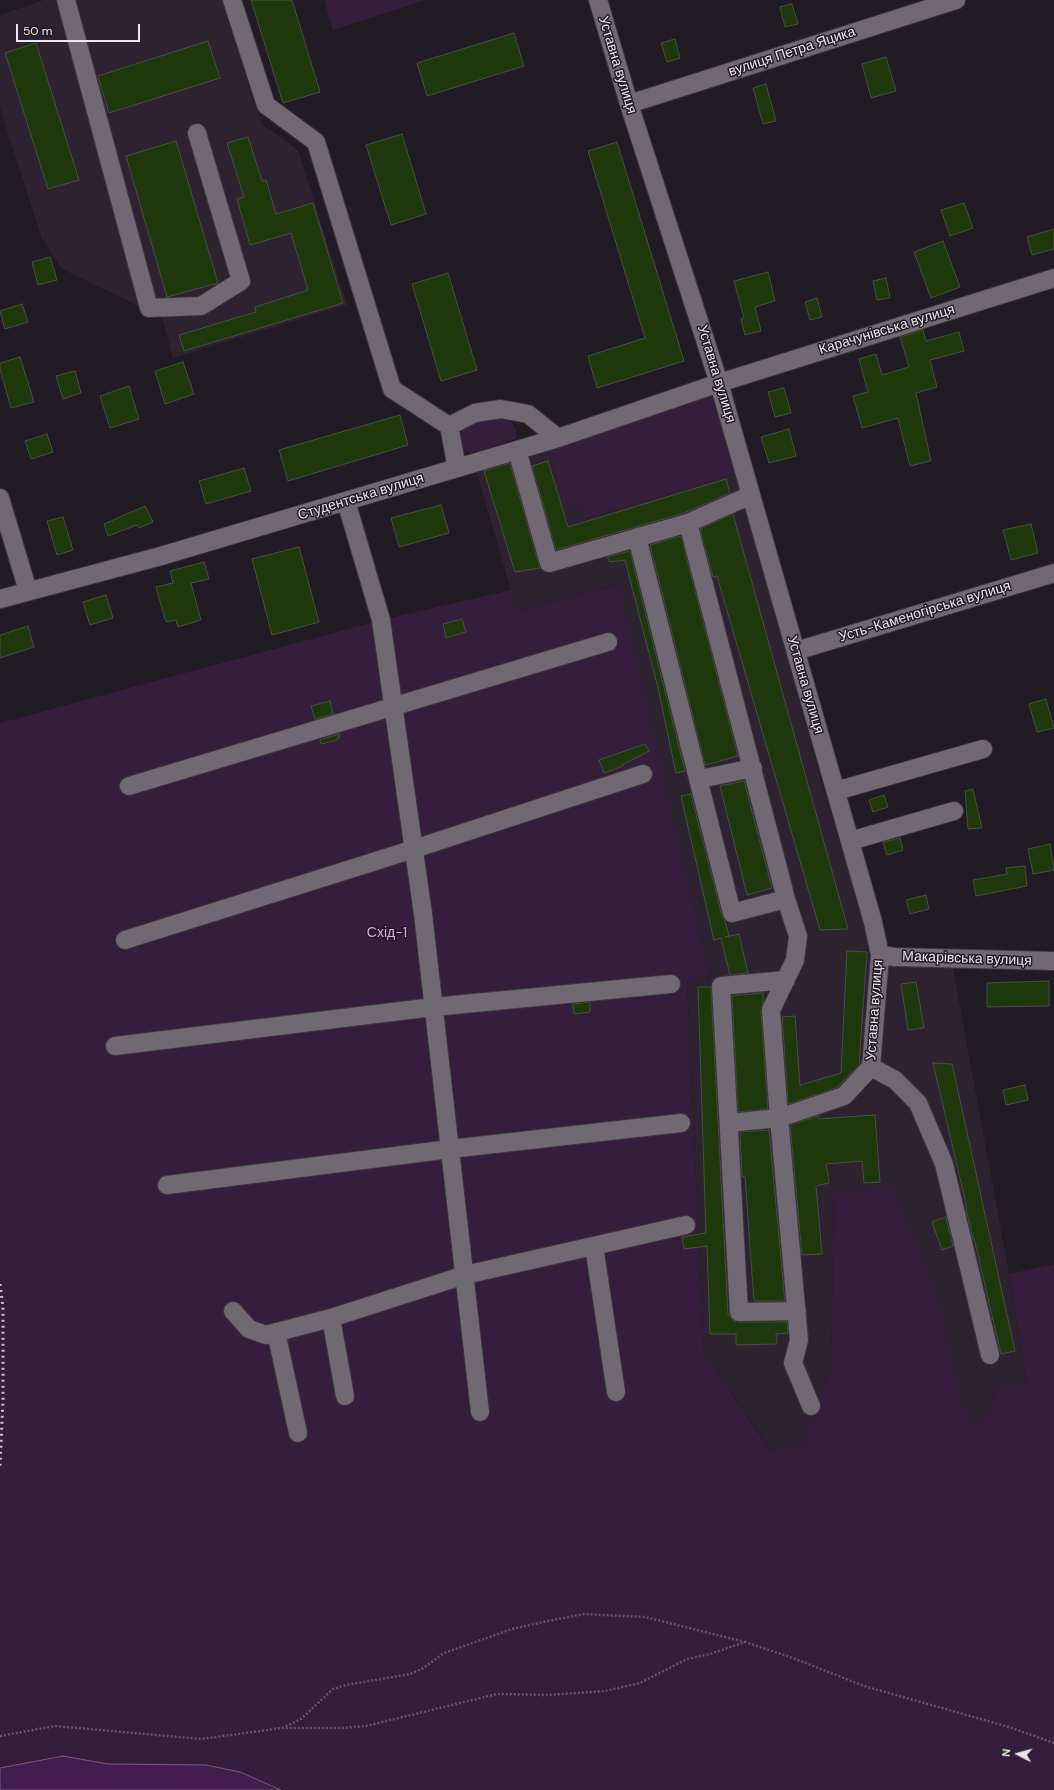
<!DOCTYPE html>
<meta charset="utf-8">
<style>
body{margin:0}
#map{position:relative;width:1054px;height:1790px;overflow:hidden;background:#211b23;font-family:"DM Sans",sans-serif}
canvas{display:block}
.north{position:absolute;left:998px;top:1734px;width:40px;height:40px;-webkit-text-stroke:3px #211b23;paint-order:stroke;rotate:276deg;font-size:11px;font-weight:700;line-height:16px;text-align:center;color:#ebe7ed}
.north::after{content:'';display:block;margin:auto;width:14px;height:18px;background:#ebe7ed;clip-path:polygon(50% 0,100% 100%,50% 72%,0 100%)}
.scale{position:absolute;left:16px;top:24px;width:124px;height:18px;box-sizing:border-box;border:2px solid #ebe7ed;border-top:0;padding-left:5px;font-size:12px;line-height:14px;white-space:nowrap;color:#ebe7ed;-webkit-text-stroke:3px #211b23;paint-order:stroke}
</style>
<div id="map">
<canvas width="1054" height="1790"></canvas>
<div class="north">N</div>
<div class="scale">50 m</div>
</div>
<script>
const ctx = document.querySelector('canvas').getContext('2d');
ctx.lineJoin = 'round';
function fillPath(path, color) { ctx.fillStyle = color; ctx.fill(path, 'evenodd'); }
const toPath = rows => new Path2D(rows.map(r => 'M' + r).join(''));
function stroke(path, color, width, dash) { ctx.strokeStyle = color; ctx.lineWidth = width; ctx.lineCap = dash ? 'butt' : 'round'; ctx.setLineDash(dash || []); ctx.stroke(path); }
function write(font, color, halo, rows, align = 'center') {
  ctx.font = font + ' "DM Sans",sans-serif'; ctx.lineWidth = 3; ctx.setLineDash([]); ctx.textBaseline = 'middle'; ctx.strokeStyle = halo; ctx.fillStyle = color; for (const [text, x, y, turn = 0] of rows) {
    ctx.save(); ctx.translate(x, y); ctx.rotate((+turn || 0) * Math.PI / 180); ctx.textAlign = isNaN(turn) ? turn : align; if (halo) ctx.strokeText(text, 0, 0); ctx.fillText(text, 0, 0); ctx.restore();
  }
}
const built = toPath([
 [44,0,221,0,261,123,298,150,347,305,173,358,162,317,62,269,42,239,0,108,0,15],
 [548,449,566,507,578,505,587,519,737,473,825,795,865,923,870,966,886,960,952,963,1009,1274,1027,1386,997,1386,991,1410,974,1428,962,1403,834,1193,831,1368,803,1444,772,1451,704,1353,687,980,710,977,618,584,517,611,476,470]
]);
const green = toPath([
 [324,0,426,0,333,30],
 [711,395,717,400,737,473,586,519,578,505,566,508,548,449],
 [486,418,498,418,511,422,516,428,516,439,471,453,463,448,459,439,461,430,473,423],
 [619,584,710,977,687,980,704,1353,771,1451,803,1444,831,1368,834,1193,892,1185,938,1297,962,1403,974,1427,991,1410,997,1386,1027,1386,1009,1274,1054,1264,1054,1790,281,1790,240,1772,206,1765,108,1764,63,1756,0,1768,0,723,381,620,511,590,517,611]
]);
const water = toPath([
 [63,1756,108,1764,206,1765,240,1772,281,1790,0,1790,0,1768,63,1756]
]);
const building = toPath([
 [251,0,292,0,320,92,283,103,251,0],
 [792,4,798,24,785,27,780,7,792,4],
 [514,33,524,66,427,96,417,63,514,33],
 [675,39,680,58,667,62,661,43,675,39],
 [208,41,220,78,109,113,98,76,208,41],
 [36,43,79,180,48,189,5,53,36,43],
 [886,57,896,91,871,98,862,64,886,57],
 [766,84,776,121,763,124,753,88,766,84],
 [402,134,426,214,391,225,366,145,402,134],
 [248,137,262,181,266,180,276,214,313,203,343,303,184,351,179,335,256,312,255,307,308,290,291,233,250,245,237,199,244,197,227,143,248,137],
 [176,141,218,283,167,297,126,156,176,141],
 [617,142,684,361,597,388,588,356,645,338,588,151,617,142],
 [964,203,973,228,950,236,941,210,964,203],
 [1054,229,1054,249,1032,255,1027,237,1054,229],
 [943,241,960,287,931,298,914,252,943,241],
 [50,257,57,280,38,285,32,262,50,257],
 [768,272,775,301,755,307,761,331,745,335,741,319,744,318,734,281,768,272],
 [448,273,477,370,441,381,412,284,448,273],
 [886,278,890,298,877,300,873,281,886,278],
 [817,298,822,317,810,320,805,302,817,298],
 [22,304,28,322,5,329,0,311,22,304],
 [923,330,926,341,959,332,964,351,930,360,937,387,916,393,931,461,910,466,898,418,862,428,853,396,868,392,859,359,876,354,882,375,909,367,900,337,923,330],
 [20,357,34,402,11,408,0,369,0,363,20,357],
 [183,362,194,394,165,404,155,371,183,362],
 [75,371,81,393,63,399,56,376,75,371],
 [129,386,139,419,110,428,100,396,129,386],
 [784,388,791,413,775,417,768,392,784,388],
 [400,415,408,445,288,481,279,450,400,415],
 [789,429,796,456,769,463,761,437,789,429],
 [47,434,53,452,31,459,25,441,47,434],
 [548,461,568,527,726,479,730,493,684,513,556,550,532,466,548,461],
 [510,463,540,568,515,572,484,471,510,463],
 [244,468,251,491,206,504,199,481,244,468],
 [441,505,449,533,399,547,391,518,441,505],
 [145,506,153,522,139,528,137,525,108,536,104,524,145,506],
 [733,514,848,929,820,930,717,576,713,577,700,529,733,514],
 [63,517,73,550,57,555,47,521,63,517],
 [1031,524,1038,553,1011,560,1003,530,1031,524],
 [681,536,738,756,705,765,650,545,681,536],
 [299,547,319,622,272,635,252,559,299,547],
 [630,551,685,771,676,773,658,688,625,560,610,562,607,557,630,551],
 [204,562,209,579,191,583,201,620,178,627,176,620,166,622,156,587,173,583,170,571,204,562],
 [106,595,113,618,90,625,83,602,106,595],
 [462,619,466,632,446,638,443,624,462,619],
 [28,626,34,647,0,658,0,635,28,626],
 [1046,699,1054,728,1037,732,1029,704,1046,699],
 [330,701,333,714,315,719,311,706,330,701],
 [339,734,340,737,337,738,338,740,321,744,320,740,339,734],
 [645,744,649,751,622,765,623,766,604,773,599,760,645,744],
 [744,781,772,888,747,895,720,786,744,781],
 [973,789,982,828,968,829,965,791,973,789],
 [691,794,722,916,725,921,729,936,725,937,739,934,748,973,730,975,721,938,714,940,681,796,691,794],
 [884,795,888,807,873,812,869,800,884,795],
 [900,838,903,850,887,855,883,842,900,838],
 [1050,844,1054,870,1033,874,1028,849,1050,844],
 [1025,866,1027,886,976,896,973,880,1007,874,1006,868,1025,866],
 [926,895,929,909,910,914,906,900,926,895],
 [847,951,867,952,859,1065,836,1088,788,1104,782,1017,795,1016,800,1085,841,1073,847,951],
 [1049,981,1049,1006,987,1007,987,983,1049,981],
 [916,982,924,1028,908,1030,901,984,916,982],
 [698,987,711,987,728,1314,734,1321,739,1322,787,1322,788,1333,776,1334,777,1344,736,1345,736,1334,710,1334,707,1246,684,1249,682,1237,706,1233,698,987],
 [763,993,763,1002,761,1011,768,1109,738,1112,732,996,763,993],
 [590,1002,590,1012,574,1014,573,1004,590,1002],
 [933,1063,952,1064,1015,1351,1001,1354,974,1238,973,1239,966,1209,967,1208,933,1063],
 [1025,1085,1028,1100,1006,1105,1003,1090,1025,1085],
 [875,1115,880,1182,864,1183,862,1161,826,1164,829,1183,816,1186,822,1254,802,1255,790,1125,818,1116,818,1119,875,1115],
 [769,1130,785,1301,754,1301,745,1177,742,1177,740,1132,769,1130],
 [946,1217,953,1246,942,1250,932,1222,946,1217]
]);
const path = toPath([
 [282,1728,301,1719,333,1689,346,1685,410,1674,422,1669,444,1653,512,1629,548,1621,584,1614,645,1617,745,1642],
 [0,1736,55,1726,201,1739,282,1728,341,1728,366,1726,497,1694,548,1695,605,1691,640,1683,687,1659,710,1654,745,1642,793,1658,864,1686,1009,1727,1054,1743]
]);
const minor = toPath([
 [66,0,149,308,201,306,241,281,197,133],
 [232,0,266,105,316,142,392,389,449,426],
 [598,0,629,104,719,383,873,922,880,955,871,1067,895,1080,918,1103,944,1164,990,1355],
 [629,104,956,0],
 [517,450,549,563,688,523,751,495],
 [457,468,449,426,475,413,501,409,528,414,558,438],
 [0,498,28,591],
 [346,501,381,620,423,914,480,1412],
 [637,537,732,913,786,899,688,523],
 [0,599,161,556,558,438,719,383,1054,278],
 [796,651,1054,573],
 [700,779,753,768],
 [129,786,608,642],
 [836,791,983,749],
 [850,841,954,811],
 [786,899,798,936,795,960,771,1010,779,1118,799,1340,793,1363,811,1406],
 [125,940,414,849,643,774],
 [880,955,895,957,1054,961],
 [786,980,721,986,739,1312,797,1311],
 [115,1046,433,1007,671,984],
 [729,1123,779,1118,844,1096,871,1067],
 [167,1185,450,1149,681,1123],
 [594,1246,616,1392],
 [233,1311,249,1329,266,1335,331,1318,465,1275,686,1225],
 [331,1318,345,1396],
 [276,1332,298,1433]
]);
const rail = toPath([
 [0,1284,3,1307,3,1400,0,1466]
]);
const streetNames = [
 ["вулиця Петра Яцика",792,52,-18],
 ["Уставна вулиця",617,65,73],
 ["Карачунівська вулиця",887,330,-17],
 ["Уставна вулиця",716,374,73],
 ["Студентська вулиця",361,497,-17],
 ["Усть-Каменогірська вулиця",925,612,-17],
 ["Уставна вулиця",805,685,74],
 ["Макарівська вулиця",967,959,2],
 ["Уставна вулиця",875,1010,-86]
];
const parkNames = [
 ["Схід-1",387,933]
];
fillPath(built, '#2d2330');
fillPath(green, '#341e3b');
fillPath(water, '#441d4f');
stroke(water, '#765a7e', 1);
fillPath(building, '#1f380b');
stroke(building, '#474d44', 1);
stroke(minor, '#3c383e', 20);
stroke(path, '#5e5860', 2.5, [2, 2]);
stroke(minor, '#706872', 18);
stroke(rail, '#c5c1c7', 3, [2, 4]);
write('14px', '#ebe7ed', '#211b23', streetNames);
write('14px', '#e0a5f3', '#211b23', parkNames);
</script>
